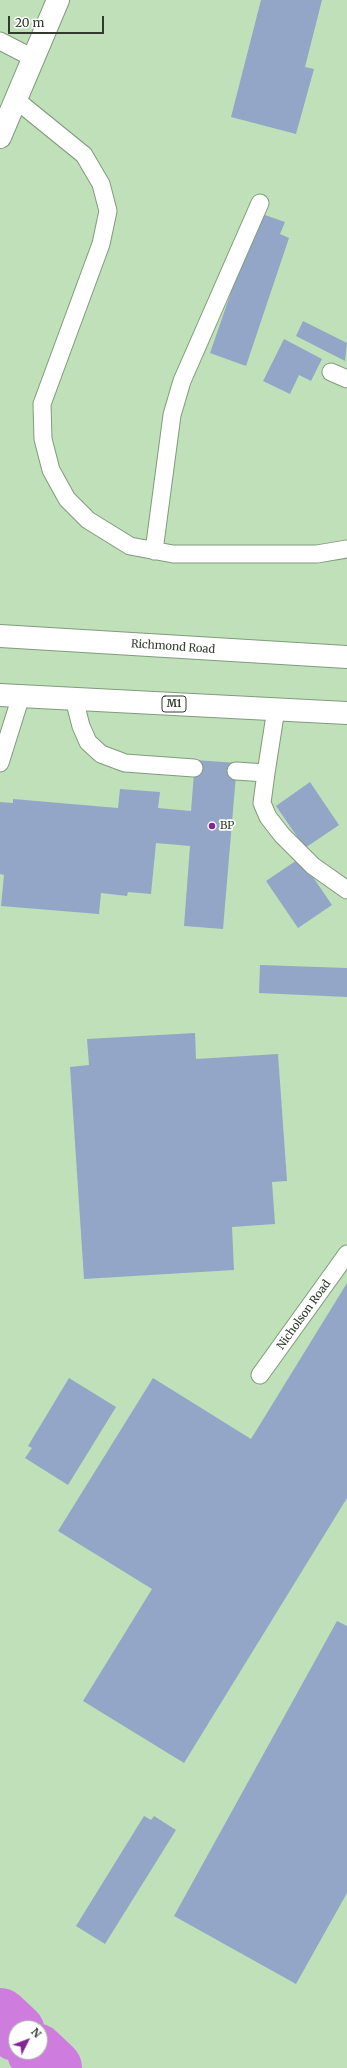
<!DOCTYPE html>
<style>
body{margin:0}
#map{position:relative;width:347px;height:2068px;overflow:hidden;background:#ceeac9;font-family:Merriweather,serif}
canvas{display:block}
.north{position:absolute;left:8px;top:2020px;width:40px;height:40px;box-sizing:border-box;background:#fff;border:1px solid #acb1ab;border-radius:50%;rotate:48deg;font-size:11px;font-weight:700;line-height:16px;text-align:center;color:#303b2e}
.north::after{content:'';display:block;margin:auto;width:14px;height:18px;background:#822793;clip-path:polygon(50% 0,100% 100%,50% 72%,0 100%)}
.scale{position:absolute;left:8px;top:16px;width:96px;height:18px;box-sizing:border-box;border:2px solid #303b2e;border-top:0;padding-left:5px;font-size:12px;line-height:14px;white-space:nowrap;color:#303b2e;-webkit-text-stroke:3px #fff;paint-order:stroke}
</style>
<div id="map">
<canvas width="347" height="2068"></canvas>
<div class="north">N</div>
<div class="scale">20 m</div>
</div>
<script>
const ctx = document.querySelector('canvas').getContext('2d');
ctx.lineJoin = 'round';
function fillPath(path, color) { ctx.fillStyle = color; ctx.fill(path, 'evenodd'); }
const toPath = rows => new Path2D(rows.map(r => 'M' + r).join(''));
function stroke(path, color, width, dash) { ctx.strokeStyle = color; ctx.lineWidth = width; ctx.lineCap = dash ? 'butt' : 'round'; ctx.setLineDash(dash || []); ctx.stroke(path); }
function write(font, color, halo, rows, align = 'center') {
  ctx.font = font + ' Merriweather,serif'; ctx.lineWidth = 3.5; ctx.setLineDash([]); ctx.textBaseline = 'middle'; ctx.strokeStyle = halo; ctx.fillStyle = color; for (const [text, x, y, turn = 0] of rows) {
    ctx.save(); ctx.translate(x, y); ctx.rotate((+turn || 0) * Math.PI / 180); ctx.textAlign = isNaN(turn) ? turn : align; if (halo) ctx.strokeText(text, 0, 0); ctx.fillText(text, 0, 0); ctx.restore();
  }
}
const built = toPath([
 [0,0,347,0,347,2068,0,2068],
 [16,2028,40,2028,40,2052,16,2052]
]);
const river = toPath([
 [0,2017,16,2032],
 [36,2052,53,2068]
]);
const building = toPath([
 [261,0,322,0,305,67,314,69,296,134,231,117],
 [262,214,285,222,280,234,289,238,246,366,210,353,246,249,249,251],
 [303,321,347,343,345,361,296,336],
 [284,339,322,359,311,381,299,375,290,394,263,381],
 [195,760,237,763,223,929,184,926,190,846,156,843,151,894,128,892,127,896,101,893,99,914,1,906,4,875,0,874,0,802,13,803,13,799,118,808,120,789,160,792,158,808,191,811],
 [310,782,339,825,305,848,276,806],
 [300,858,332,905,298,928,266,881],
 [260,965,347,968,347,997,259,993],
 [195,1033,196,1059,278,1054,287,1181,272,1182,275,1224,232,1227,234,1270,84,1279,70,1067,89,1065,87,1039],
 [347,1283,347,1498,184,1763,83,1701,152,1589,58,1531,153,1378,251,1439],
 [69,1378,116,1407,68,1485,25,1458,32,1448,28,1446],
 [337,1621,347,1626,347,1893,296,1984,174,1916],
 [144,1816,151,1820,154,1816,176,1830,105,1944,76,1926]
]);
const lane = toPath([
 [0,41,33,58],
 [15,99,84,155,101,184,108,211,101,244,42,404,43,439,51,470,67,499,88,520,130,546,173,554,317,554,347,549],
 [331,372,347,379],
 [154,551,172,415,182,381,260,203],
 [74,699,81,726,88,742,101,754,125,763,194,768],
 [0,763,21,696],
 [236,771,266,773,276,709],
 [266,773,262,803,268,817,282,835,313,866,347,890],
 [260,1375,347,1254]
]);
const street = toPath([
 [0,137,58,0]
]);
const highway = toPath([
 [0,636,347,657],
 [0,695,347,713]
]);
const markers = [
 [212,826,4,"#822793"]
];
const shields = [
 [174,704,24]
];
const shieldNames = [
 ["M1",174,704]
];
const streetNames = [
 ["Richmond Road",173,647,4],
 ["Nicholson Road",304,1315,-54]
];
const poiNames = [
 ["BP",220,826]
];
fillPath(built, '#bfe0b9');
stroke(river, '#ce7dde', 58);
fillPath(building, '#93a6c8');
stroke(lane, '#819b7c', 19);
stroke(street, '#819b7c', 24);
stroke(highway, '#819b7c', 24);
stroke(lane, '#fff', 17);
stroke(street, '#fff', 22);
stroke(highway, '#fff', 22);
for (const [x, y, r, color] of markers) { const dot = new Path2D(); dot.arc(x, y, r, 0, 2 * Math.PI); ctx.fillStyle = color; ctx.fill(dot); stroke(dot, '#fff', 1.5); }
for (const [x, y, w] of shields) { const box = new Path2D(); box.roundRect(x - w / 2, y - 8, w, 16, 3); ctx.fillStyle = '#fff'; ctx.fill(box); stroke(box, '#303b2e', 1); }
write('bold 10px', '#303b2e', null, shieldNames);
write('11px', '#303b2e', '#fff', streetNames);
write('11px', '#303b2e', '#fff', poiNames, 'left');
</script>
